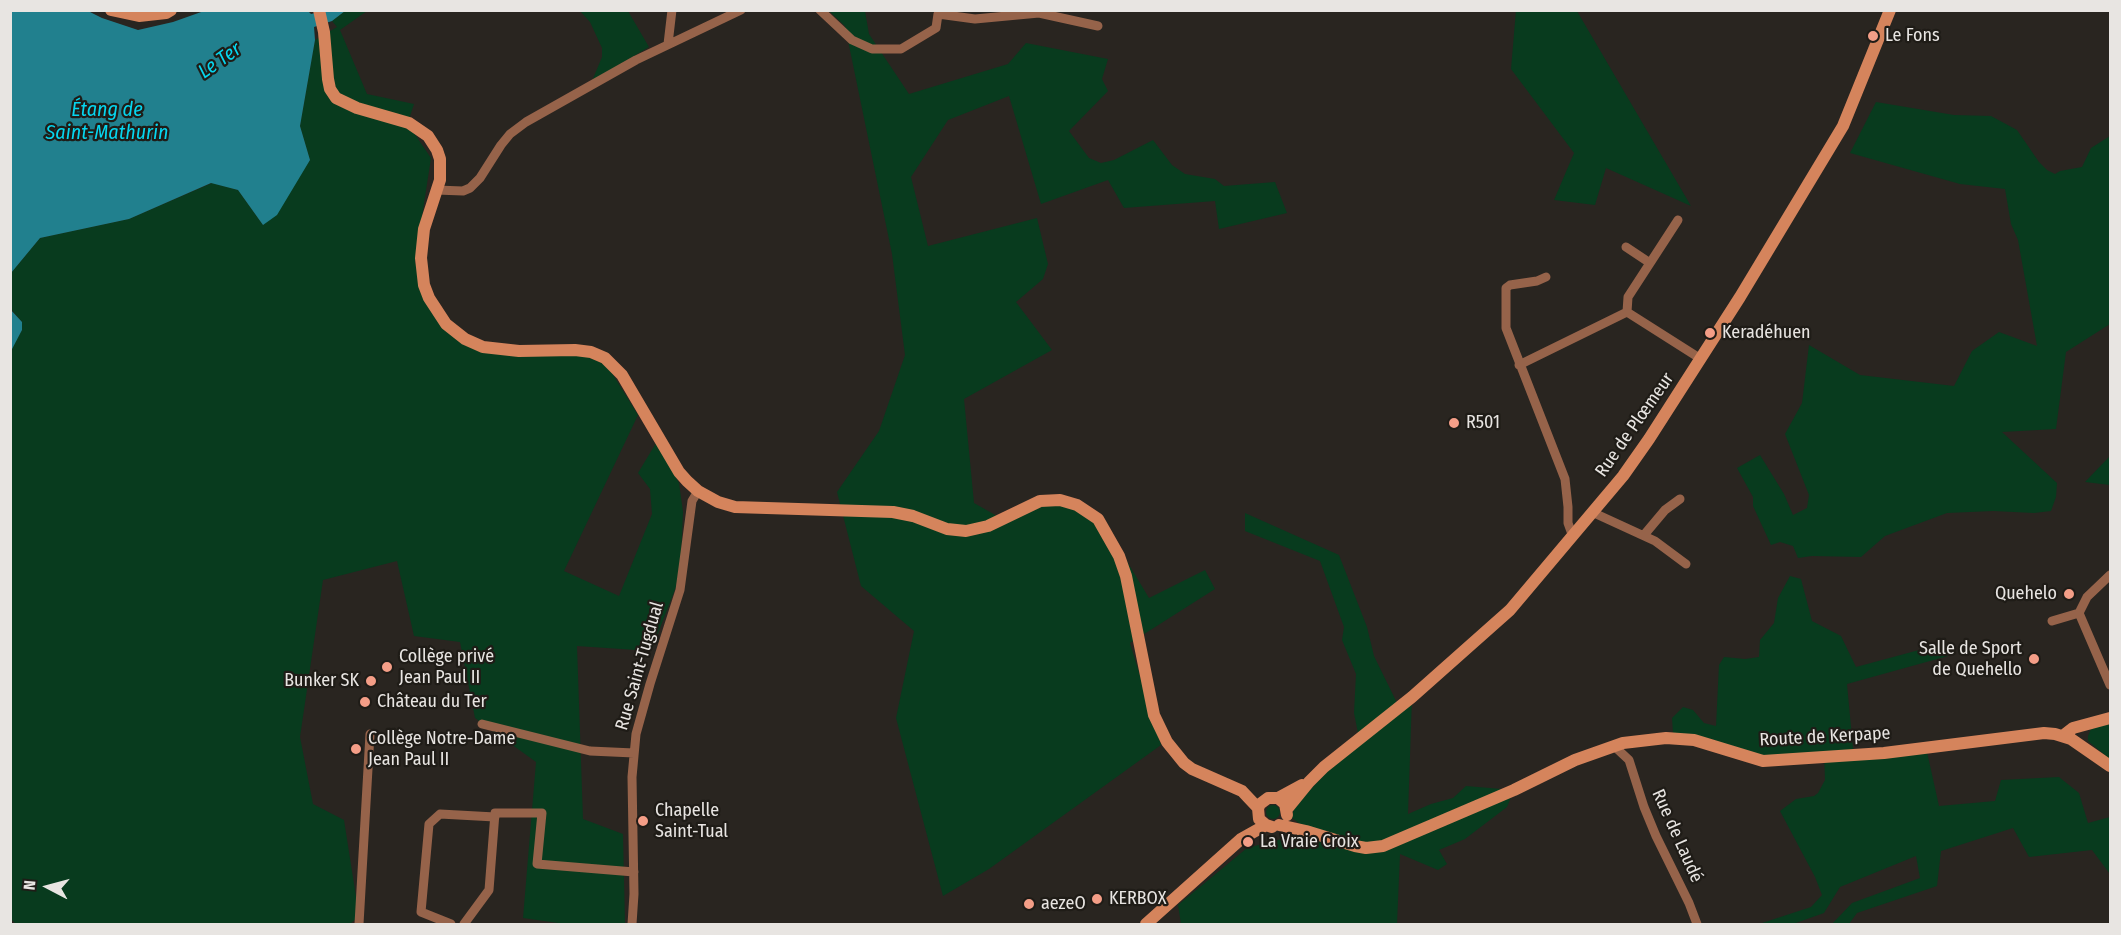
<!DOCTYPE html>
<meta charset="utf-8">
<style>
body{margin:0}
#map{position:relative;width:2121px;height:935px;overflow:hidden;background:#292520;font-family:"Fira Sans Condensed",sans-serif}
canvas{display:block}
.frame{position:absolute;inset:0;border:12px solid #e8e5e2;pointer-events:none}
.north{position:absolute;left:18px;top:857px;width:60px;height:60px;-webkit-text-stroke:4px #1f1c17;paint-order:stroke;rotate:276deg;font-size:16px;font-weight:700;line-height:24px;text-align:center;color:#e8e5e2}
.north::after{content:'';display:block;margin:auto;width:21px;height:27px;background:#e8e5e2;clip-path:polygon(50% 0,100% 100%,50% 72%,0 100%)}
</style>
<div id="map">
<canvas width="2121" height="935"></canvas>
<div class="frame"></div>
<div class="north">N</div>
</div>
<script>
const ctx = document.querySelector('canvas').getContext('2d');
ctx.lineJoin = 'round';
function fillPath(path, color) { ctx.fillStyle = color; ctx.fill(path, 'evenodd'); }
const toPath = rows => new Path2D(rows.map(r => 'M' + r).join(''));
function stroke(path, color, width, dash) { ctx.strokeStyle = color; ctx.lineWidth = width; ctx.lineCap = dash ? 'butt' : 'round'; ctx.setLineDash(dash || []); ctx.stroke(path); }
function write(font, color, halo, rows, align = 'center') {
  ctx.font = font + ' "Fira Sans Condensed",sans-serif'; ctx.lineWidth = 4.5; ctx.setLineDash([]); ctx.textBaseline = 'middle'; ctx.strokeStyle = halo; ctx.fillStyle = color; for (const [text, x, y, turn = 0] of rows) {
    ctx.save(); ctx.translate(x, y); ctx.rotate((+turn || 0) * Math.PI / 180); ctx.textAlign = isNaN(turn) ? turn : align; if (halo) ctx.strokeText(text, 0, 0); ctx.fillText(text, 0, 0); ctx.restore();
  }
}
const green = toPath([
 [1516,10,1577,11,1691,206,1606,168,1595,205,1554,200,1574,153,1511,69],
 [345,11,367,11,340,30,367,94,414,104,410,116,412,130,431,158,415,262,439,323,477,347,583,355,607,365,638,415,564,571,619,596,652,514,650,489,638,473,656,443,679,483,683,512,681,557,676,587,651,651,577,646,583,819,623,834,625,924,565,924,523,918,536,762,475,718,460,642,414,636,397,561,323,580,300,737,313,804,344,820,359,916,350,924,16,924,10,918,10,351,22,330,22,322,11,309,11,273,40,238,129,219,212,183,238,190,263,225,310,160,300,126,315,40,337,27,332,21],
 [580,11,628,11,649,47,592,81,602,57,602,48,590,22],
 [829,11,865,11,869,34,909,94,1008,64,1026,43,1108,59,1102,79,1108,91,1069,131,1089,158,1101,163,1114,160,1153,140,1172,165,1185,174,1215,179,1224,186,1275,182,1287,213,1219,229,1215,201,1124,208,1108,180,1041,204,1009,96,948,120,911,177,928,246,1037,218,1048,264,1043,279,1016,302,1052,350,964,399,974,503,997,516,1072,499,1110,533,1149,598,1205,570,1215,589,1130,643,1161,745,989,869,943,896,896,718,914,631,861,586,837,492,879,431,905,355,892,254,845,26],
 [1876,102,1954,115,1991,116,2017,130,2039,162,2047,170,2055,174,2060,171,2082,167,2091,148,2110,136,2110,324,2066,352,2056,429,2002,432,2057,483,2056,497,2051,511,2034,513,1993,511,1947,513,1885,536,1861,557,1812,556,1798,558,1793,546,1780,542,1771,545,1753,506,1753,497,1737,468,1760,455,1784,494,1793,515,1807,508,1809,495,1785,434,1802,403,1809,345,1860,375,1954,386,1972,351,1999,332,2037,346,2018,240,2011,224,2005,189,1960,184,1850,153],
 [2110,456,2110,485,2085,482],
 [1245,513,1339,555,1367,627,1374,656,1399,707,1412,697,1408,814,1431,804,1453,798,1466,786,1514,790,1507,807,1465,839,1439,850,1447,864,1438,870,1400,854,1397,924,1181,924,1178,905,1247,848,1301,834,1303,826,1292,818,1294,807,1359,738,1354,713,1356,674,1342,640,1344,627,1320,561,1245,531],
 [1790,576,1801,579,1812,621,1841,636,1856,667,1934,646,1948,656,1847,684,1854,759,1927,752,1939,806,1995,801,2001,780,2059,777,2079,793,2088,823,2110,817,2110,874,2092,850,2029,857,2013,828,1941,851,1937,886,1857,913,1849,924,1832,924,1852,903,1920,878,1916,856,1840,887,1824,913,1793,924,1759,924,1811,907,1822,895,1815,877,1780,811,1796,799,1814,796,1818,793,1825,780,1824,752,1773,756,1751,754,1731,748,1712,739,1673,733,1672,718,1683,707,1693,710,1704,723,1716,726,1719,665,1724,657,1745,659,1759,657,1760,640,1774,623,1778,598],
 [2110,718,2110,766,2105,755,2088,741,2088,736,2094,722],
 '1266 812a7 7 0 1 1 14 0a7 7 0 1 1-14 0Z'
]);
const water = toPath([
 [307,10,311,14,325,11,345,11,332,21,314,27,315,40,300,126,310,160,277,215,263,225,238,190,211,183,129,219,40,238,11,273,11,11,88,11,102,18,138,30,173,22,204,11],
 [10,309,22,322,22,330,11,351]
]);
const street = toPath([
 [820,10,852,40,872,49,901,49,936,28,938,14,975,19,1039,13,1098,26],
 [668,44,672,10],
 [436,190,463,191,470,188,480,178,501,145,510,134,526,122,636,60,741,10],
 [1626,247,1650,263],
 [1546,277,1537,281,1510,285,1506,288,1506,328,1565,479,1568,507,1568,523,1573,537],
 [1627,312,1628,297,1678,220],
 [1519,365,1627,312,1701,359],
 [1594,513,1655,541,1686,564],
 [1644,535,1665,510,1680,499],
 [2110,575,2087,597,2079,613,2110,685],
 [2052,621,2079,613],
 [482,724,590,751,634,753],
 [1614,746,1629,760,1644,807,1656,836,1689,903,1697,924],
 [359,924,370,734],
 [451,924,421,912,429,824,440,814,495,817],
 [464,924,489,890,495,813,542,813,537,864,634,872],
 [632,924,634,894,632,777,636,734,650,684,680,590,692,501,698,491]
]);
const secondary = toPath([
 [111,10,139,16,166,13,171,10],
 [319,10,324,32,328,79,330,89,336,98,357,108,409,123,428,136,437,150,440,159,440,180,424,229,421,258,424,285,429,298,446,324,465,339,483,347,519,351,575,350,591,352,605,358,622,375,679,472,687,481,698,491,718,502,735,507,893,512,913,516,947,529,966,531,988,526,1040,501,1060,500,1077,505,1098,519,1119,556,1126,576,1154,715,1167,742,1184,763,1192,769,1242,791,1258,808],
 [2064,735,2073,728,2110,718],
 [1278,798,1285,804,1287,815],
 [1287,809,1309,782,1324,767,1412,697,1510,610,1623,476,1649,439,1740,297,1843,126,1890,10],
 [1279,825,1306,831,1355,846,1366,848,1383,846,1514,790,1575,760,1623,743,1666,738,1694,740,1763,761,1884,753,2044,733,2055,734,2071,739,2110,766],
 [1272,827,1266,825,1259,819,1258,808,1260,804,1268,798,1278,798,1302,785],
 [1146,924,1241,839,1266,825]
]);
const markers = [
 [1873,36,6,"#f49e87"],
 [1710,333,6,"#f49e87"],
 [1454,423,6,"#f49e87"],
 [2069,594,6,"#f49e87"],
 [2034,659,6,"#f49e87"],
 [387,667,6,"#f49e87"],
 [371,681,6,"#f49e87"],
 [365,702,6,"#f49e87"],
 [356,749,6,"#f49e87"],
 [643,821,6,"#f49e87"],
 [1248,842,6,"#f49e87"],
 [1097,899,6,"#f49e87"],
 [1029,904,6,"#f49e87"]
];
const poiNames = [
 ["Le Fons",1885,36],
 ["Keradéhuen",1722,333],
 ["R501",1466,423],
 ["Quehelo",2057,594,"right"],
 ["Salle de Sport",2022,649,"right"],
 ["de Quehello",2022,670,"right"],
 ["Collège privé",399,657],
 ["Jean Paul II",399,678],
 ["Bunker SK",359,681,"right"],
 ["Château du Ter",377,702],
 ["Collège Notre-Dame",368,739],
 ["Jean Paul II",368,760],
 ["Chapelle",655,811],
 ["Saint-Tual",655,832],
 ["La Vraie Croix",1260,842],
 ["KERBOX",1109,899],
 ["aezeO",1041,904]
];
const streetNames = [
 ["Rue de Plœmeur",1635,425,-55],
 ["Rue Saint-Tugdual",640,666,-74],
 ["Route de Kerpape",1825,737,-3],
 ["Rue de Laudé",1677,836,66]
];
const waterNames = [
 ["Le Ter",220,61,-35],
 ["Étang de",107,110],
 ["Saint-Mathurin",107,133]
];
fillPath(green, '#083b1e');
fillPath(water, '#21808e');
stroke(street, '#96634a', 9);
stroke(secondary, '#d5845c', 12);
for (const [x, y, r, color] of markers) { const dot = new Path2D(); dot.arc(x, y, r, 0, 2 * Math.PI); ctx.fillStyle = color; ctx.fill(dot); stroke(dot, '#1f1c17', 2); }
write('18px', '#e8e5e2', '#1f1c17', poiNames, 'left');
write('18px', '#e8e5e2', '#1f1c17', streetNames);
write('italic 20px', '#06d6ef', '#1f1c17', waterNames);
</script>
